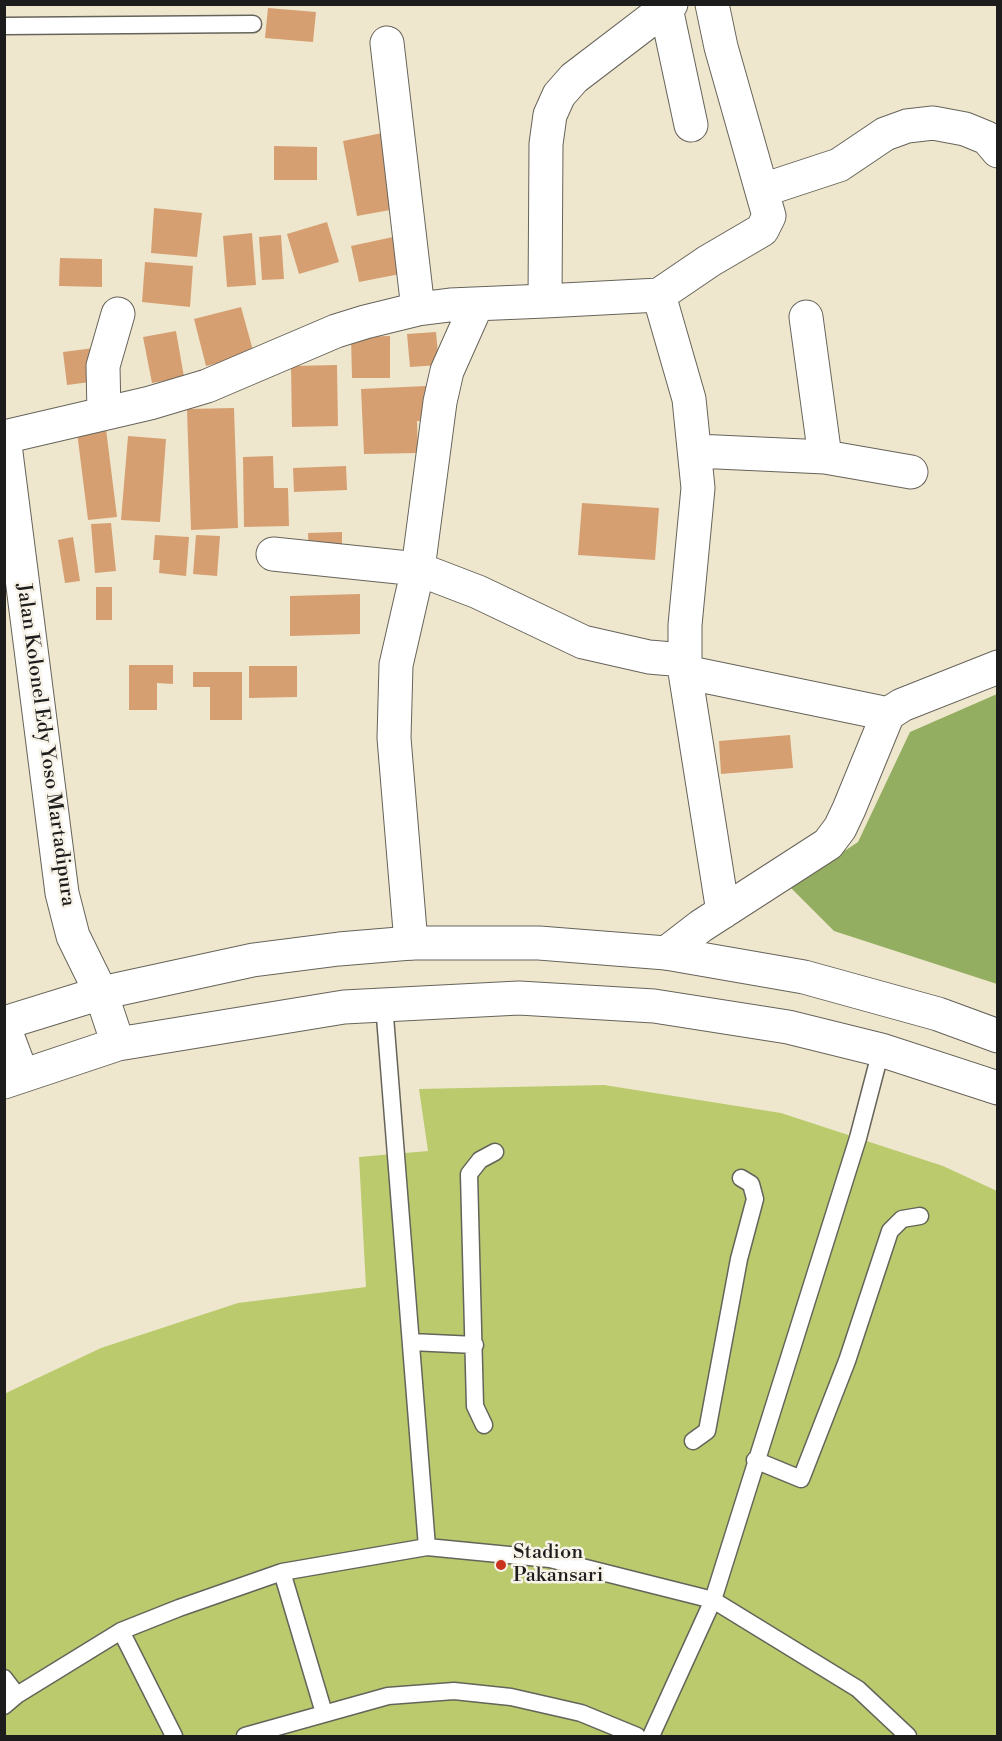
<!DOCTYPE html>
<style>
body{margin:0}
#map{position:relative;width:1002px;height:1741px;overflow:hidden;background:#efe7cd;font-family:"Libre Bodoni",serif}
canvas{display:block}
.frame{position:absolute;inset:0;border:6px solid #1c1c1c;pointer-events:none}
</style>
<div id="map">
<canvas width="1002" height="1741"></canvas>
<div class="frame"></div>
</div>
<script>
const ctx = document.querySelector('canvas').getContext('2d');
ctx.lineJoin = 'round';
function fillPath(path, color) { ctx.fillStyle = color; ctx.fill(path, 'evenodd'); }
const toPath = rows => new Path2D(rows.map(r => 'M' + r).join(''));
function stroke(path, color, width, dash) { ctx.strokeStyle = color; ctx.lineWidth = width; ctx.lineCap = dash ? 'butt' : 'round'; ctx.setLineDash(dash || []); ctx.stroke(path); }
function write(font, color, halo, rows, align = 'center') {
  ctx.font = font + ' "Libre Bodoni",serif'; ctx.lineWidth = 5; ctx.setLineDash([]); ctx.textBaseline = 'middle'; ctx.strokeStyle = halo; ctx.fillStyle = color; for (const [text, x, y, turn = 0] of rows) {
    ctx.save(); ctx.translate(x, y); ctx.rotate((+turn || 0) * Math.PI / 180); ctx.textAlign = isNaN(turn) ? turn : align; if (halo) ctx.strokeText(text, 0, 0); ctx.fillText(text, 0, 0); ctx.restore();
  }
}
const green = toPath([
 [604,1085,781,1113,943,1166,997,1191,997,1736,5,1736,4,1394,101,1348,238,1303,366,1287,359,1157,428,1151,419,1089]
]);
const forest = toPath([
 [997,694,997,984,834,931,790,887,858,842,910,732]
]);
const building = toPath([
 [268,8,316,12,313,42,265,38],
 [387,132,401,208,357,216,343,141],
 [274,146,317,147,317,180,274,180],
 [154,208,202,213,197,257,151,253],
 [327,222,339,262,299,274,287,234],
 [252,233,256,285,227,287,223,236],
 [281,235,284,279,262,280,259,237],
 [393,237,400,274,359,282,351,246],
 [60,258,102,259,102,287,59,286],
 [145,262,193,266,190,307,142,302],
 [241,307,254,354,206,366,194,319],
 [176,331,184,377,152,383,143,337],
 [436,332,439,365,410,367,407,334],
 [390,336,390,378,352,378,351,337],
 [94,348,98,381,67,385,63,352],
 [337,365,338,426,292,427,291,366],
 [426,386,427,421,417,421,418,453,364,454,361,389],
 [234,408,238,528,191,530,187,409],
 [106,429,117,517,88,520,77,432],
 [128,436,166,439,160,522,121,520],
 [273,456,274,488,288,488,289,526,244,527,243,457],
 [346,466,347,490,294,492,293,468],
 [582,503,659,508,655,560,578,555],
 [111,523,116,571,95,573,91,524],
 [342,532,342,553,309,555,308,533],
 [155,535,189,537,186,576,159,573,160,560,153,560],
 [196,535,220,536,217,576,193,574],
 [73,537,80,581,65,583,58,540],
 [96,587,112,587,112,620,96,620],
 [360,594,360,634,290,636,290,596],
 [129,665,173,665,173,684,157,683,157,710,129,710],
 [249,666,297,666,297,697,249,698],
 [193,672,242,672,242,720,210,720,210,687,193,687],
 [790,735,793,768,721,774,719,741]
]);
const service = toPath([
 [4,26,253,24],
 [384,1004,427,1547],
 [411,1342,475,1345],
 [484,1425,475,1406,469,1174,480,1160,495,1152],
 [693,1441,707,1431,739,1259,755,1199,751,1184,741,1178],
 [755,1460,801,1479,847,1361,890,1231,902,1219,920,1216],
 [282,1572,324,1713],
 [121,1631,174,1736],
 [4,1678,17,1695],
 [4,1706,17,1695,121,1631,179,1608,282,1572,427,1547,550,1559,713,1600,858,1689,908,1736],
 [245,1736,388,1696,454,1691,511,1697,581,1713,637,1736],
 [651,1736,713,1600,858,1138,881,1050]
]);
const minor = toPath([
 [712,4,721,47,769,216,762,230,709,261,659,295,689,399,698,488,685,625,685,672,888,714],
 [666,8,691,125],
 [387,43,418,309],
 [763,190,839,165,885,134,907,126,933,123,965,129,987,138,998,151],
 [545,301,659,295],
 [806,317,825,457],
 [104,413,103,366,118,314],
 [4,437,150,403,207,386,336,331,365,322,418,309,450,305,545,301,546,144,550,115,559,95,574,78,671,4],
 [696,451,825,457,911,472],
 [273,554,418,569,478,592,583,642,649,657,684,660],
 [685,672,723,912],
 [411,943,394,738,396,665,418,569,440,402,447,371,476,306],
 [666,953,701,926,828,844,840,828,849,809,888,714,902,705,998,667]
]);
const primary = toPath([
 [4,437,62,893,73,936,101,993,118,1044],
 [4,1023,101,993,253,960,339,949,411,943,539,943,666,953,804,977,938,1014,998,1036],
 [4,1027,22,1075],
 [4,1082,118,1044,344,1007,519,998,654,1006,788,1027,881,1050,998,1088]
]);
const markers = [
 [501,1565,6,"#c8321e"]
];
const streetNames = [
 ["Jalan Kolonel Edy Yoso Martadipura",45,745,82]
];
const poiNames = [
 ["Stadion",513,1553],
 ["Pakansari",513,1576]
];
fillPath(green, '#baca6d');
fillPath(forest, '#93ae60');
fillPath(building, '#d69f72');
stroke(service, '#66635a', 19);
stroke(minor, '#66635a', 35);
stroke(primary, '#66635a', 35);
stroke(service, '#fff', 16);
stroke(minor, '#fff', 33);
stroke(primary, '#fff', 33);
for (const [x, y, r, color] of markers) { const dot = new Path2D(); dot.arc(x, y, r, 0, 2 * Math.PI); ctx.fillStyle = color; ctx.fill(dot); stroke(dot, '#f7f3e8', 2); }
write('20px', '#1c1c1c', '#f7f3e8', streetNames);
write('20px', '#1c1c1c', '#f7f3e8', poiNames, 'left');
</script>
